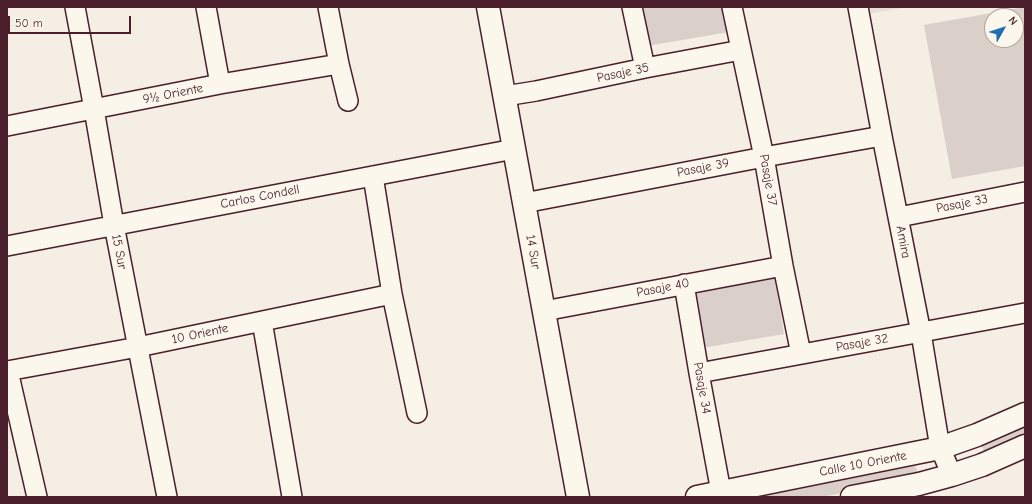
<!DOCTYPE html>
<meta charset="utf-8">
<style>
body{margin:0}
#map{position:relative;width:1032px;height:504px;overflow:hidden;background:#f4eee4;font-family:"Comic Neue",sans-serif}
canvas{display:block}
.frame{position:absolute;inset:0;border:8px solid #4a1f2b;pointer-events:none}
.north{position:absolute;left:984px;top:8px;width:40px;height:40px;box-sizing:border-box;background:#fbf7ec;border:1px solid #b4a19f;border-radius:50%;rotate:51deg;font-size:11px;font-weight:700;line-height:16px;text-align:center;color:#4a1f2b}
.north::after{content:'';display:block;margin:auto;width:14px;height:18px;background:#1f6fb2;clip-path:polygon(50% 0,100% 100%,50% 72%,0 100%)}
.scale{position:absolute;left:8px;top:16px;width:123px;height:18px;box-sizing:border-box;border:2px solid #4a1f2b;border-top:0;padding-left:5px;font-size:12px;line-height:14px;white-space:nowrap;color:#4a1f2b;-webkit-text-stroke:3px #fbf7ec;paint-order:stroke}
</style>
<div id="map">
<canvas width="1032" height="504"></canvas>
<div class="frame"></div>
<div class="north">N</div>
<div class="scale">50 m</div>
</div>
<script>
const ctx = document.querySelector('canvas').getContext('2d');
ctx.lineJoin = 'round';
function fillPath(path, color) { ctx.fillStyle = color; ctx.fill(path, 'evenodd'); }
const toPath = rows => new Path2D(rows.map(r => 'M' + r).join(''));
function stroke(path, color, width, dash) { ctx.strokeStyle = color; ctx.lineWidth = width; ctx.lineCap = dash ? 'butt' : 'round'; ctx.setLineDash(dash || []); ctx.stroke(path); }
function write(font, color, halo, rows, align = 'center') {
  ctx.font = font + ' "Comic Neue",sans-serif'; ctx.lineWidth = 3; ctx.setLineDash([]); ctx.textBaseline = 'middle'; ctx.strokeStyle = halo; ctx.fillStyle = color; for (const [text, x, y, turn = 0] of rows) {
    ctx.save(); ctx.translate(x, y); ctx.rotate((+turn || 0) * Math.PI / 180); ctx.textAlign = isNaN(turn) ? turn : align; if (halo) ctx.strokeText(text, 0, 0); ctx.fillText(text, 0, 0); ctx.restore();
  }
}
const built = toPath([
 [866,7,908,7,867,14]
]);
const green = toPath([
 [640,7,724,7,729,32,647,46],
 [1025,7,1025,166,952,179,924,25],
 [992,16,1016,16,1016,40,992,40],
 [773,267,784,334,702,348,691,282],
 [1025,418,1025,442,985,457,980,437],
 [911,457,920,478,822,497,708,497]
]);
const street = toPath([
 [75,7,94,109,114,225,167,497],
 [206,7,220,84],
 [328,7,339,64,348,101],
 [632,7,645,68],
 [732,7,764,157,783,266,801,354],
 [858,7,882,136,921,333,940,448,952,475],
 [505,96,536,91,645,68,741,50],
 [7,126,220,84,339,64],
 [373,176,392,294,417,413],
 [524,203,764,157,882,136],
 [899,217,1025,192],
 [7,246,514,149],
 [684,284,699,373,721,492],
 [544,311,783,266],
 [262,321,292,497],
 [7,371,138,347,392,294],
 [8,371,37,497],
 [699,373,1025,313]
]);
const secondary = toPath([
 [488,7,578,497],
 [697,497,940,448,977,435,1025,414],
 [852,497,919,484,952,475,982,465,1025,446]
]);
const streetNames = [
 ["Pasaje 35",623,73,-12],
 ["9½ Oriente",173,94,-11],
 ["Pasaje 39",703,168,-11],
 ["Pasaje 37",768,180,80],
 ["Carlos Condell",260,197,-11],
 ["Pasaje 33",962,204,-11],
 ["Amira",903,242,79],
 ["15 Sur",119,252,79],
 ["14 Sur",533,252,80],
 ["Pasaje 40",663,288,-11],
 ["10 Oriente",200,334,-12],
 ["Pasaje 32",862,343,-10],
 ["Pasaje 34",702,388,80],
 ["Calle 10 Oriente",863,464,-11]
];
fillPath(built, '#e7dfd6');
fillPath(green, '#dbd0c9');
stroke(street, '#4a1f2b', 22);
stroke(secondary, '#4a1f2b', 25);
stroke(street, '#fbf7ec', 19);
stroke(secondary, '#fbf7ec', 22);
write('13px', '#4a1f2b', '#fbf7ec', streetNames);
</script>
